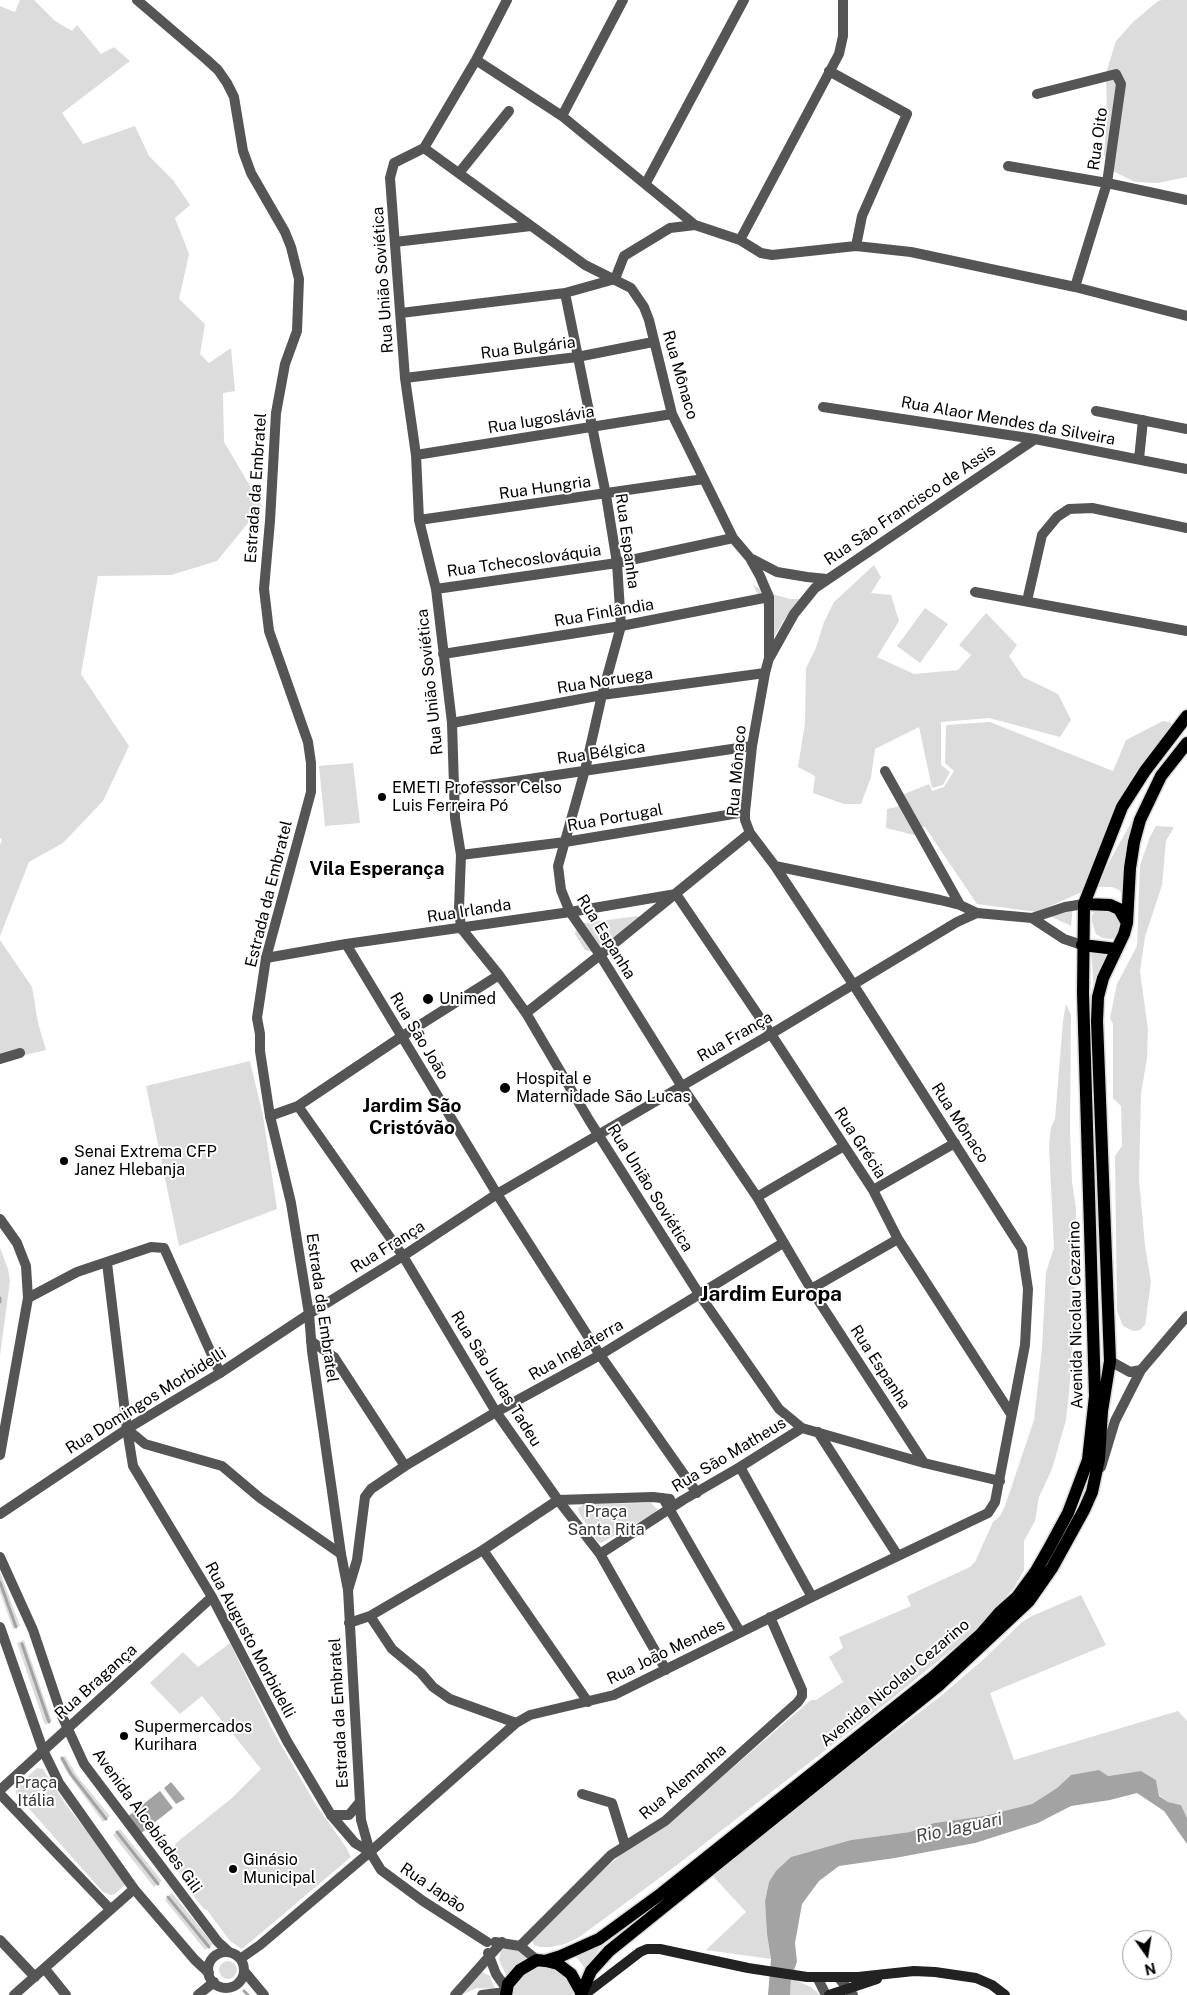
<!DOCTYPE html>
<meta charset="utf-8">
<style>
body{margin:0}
#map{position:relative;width:1187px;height:1995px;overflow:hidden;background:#fff;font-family:"Public Sans",sans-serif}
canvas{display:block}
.north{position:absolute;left:1122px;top:1930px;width:50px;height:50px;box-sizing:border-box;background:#fff;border:1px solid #999;border-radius:50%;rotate:167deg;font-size:14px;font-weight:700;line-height:20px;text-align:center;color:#000}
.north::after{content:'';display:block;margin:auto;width:18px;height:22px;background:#000;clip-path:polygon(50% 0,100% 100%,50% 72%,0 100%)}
</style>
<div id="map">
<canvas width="1187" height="1995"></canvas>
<div class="north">N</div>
</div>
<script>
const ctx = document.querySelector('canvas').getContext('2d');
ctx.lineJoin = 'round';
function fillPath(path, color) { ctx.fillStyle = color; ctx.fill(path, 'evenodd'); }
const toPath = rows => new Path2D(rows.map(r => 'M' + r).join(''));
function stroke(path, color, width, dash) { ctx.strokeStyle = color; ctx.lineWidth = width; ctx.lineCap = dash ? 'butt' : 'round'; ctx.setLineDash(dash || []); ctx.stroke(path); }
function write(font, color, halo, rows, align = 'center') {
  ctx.font = font + ' "Public Sans",sans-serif'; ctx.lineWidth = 4; ctx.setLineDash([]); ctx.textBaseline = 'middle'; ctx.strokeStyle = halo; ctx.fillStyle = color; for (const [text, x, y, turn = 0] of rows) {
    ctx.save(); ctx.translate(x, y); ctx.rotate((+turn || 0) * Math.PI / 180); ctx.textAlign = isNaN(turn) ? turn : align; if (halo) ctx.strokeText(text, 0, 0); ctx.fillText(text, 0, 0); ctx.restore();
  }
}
const green = toPath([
 [20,0,34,0,55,21,72,31,77,25,101,54,114,47,130,61,62,113,83,144,135,126,149,156,173,180,190,205,175,218,189,254,179,299,205,324,200,354,209,363,231,348,235,391,223,393,224,442,262,506,217,561,171,575,98,576,81,674,129,746,103,801,63,843,29,862,0,936,0,845,2,840,0,838,0,6,15,12],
 [1162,0,1187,0,1187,177,1158,183,1135,182,1111,170,1104,155,1107,112,1106,73,1116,41,1133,22,1158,1],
 [874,565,881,577,871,593,891,595,899,621,877,657,914,674,958,670,971,655,959,645,986,613,1017,645,1009,656,1023,677,1058,694,1071,720,1060,737,989,718,941,722,941,765,950,772,943,785,932,788,919,727,875,749,871,777,861,804,844,804,813,793,815,776,798,767,805,723,806,668,816,648,824,622,834,602],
 [753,585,765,592,790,599,803,599,784,620,771,642,763,604],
 [925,608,948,624,920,663,897,646],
 [1163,721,1170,722,1174,729,1131,787,1084,891,1037,912,977,904,925,827,917,828,918,836,886,828,887,809,901,806,902,795,929,784,932,791,944,787,954,771,945,763,946,725,990,722,1113,771,1126,740],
 [353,763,360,823,325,826,319,766],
 [1133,819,1124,859,1124,896,1119,890,1112,887,1098,887,1108,864],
 [1156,826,1174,827,1166,841,1162,885,1145,937,1140,971,1148,1030,1147,1058,1141,1094,1139,1179,1145,1246,1151,1282,1145,1325,1140,1330,1133,1331,1123,1326,1117,1311,1115,1156,1122,1146,1121,1106,1113,1098,1113,1024,1110,1018,1117,984,1137,946,1140,865,1150,837],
 [1073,906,1071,926,1050,916],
 [1106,906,1123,920,1117,937,1111,939,1103,938,1096,934,1092,922,1092,916,1094,912],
 [638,916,639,921,599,949,592,952,585,950,575,934,577,924],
 [0,940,32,987,38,1023,46,1050,0,1061],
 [1091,951,1097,953,1107,952,1096,988,1094,988],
 [1066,1004,1071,1015,1070,1131,1072,1182,1076,1208,1075,1304,1069,1393,1066,1420,1052,1469,1039,1497,1035,1521,1024,1541,1024,1570,1015,1586,986,1622,889,1701,673,1868,578,1938,565,1944,551,1947,540,1947,534,1945,531,1939,533,1933,628,1848,670,1822,811,1700,816,1700,843,1682,829,1657,843,1648,839,1637,911,1606,907,1596,970,1567,975,1562,993,1522,1000,1516,1005,1506,1034,1420,1042,1348,1046,1272,1054,1248,1049,1146,1051,1127,1055,1119,1063,1021],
 [250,1061,263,1116,277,1209,179,1246,146,1086],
 [0,1248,8,1269,10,1281,0,1356],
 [651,1503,657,1509,655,1513,601,1543,597,1541,579,1513,578,1508,584,1504],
 [0,1572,20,1626,13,1629,0,1592],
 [1081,1595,1106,1645,990,1693,1014,1760,1178,1711,1187,1721,1187,1818,1181,1805,1168,1802,1159,1795,1156,1780,1141,1771,1108,1776,1071,1775,1057,1788,1032,1804,984,1816,934,1823,910,1832,851,1840,791,1857,769,1882,765,1901,767,1934,771,1959,706,1950,746,1912,710,1873,942,1695,984,1659,1022,1622,1032,1616],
 [24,1640,52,1721,45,1725,17,1643],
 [230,1643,274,1733,316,1805,346,1847,351,1857,242,1949,230,1941,207,1910,204,1909,188,1889,187,1883,170,1860,176,1843,232,1798,261,1769,202,1696,180,1714,150,1683,183,1652,198,1667],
 [65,1756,78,1777,110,1816,103,1822,66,1771,60,1759],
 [37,1768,43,1769,66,1805,124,1877,126,1884,115,1894,111,1895,103,1892,16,1794,15,1788],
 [120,1829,162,1881,154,1887,113,1835],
 [172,1893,213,1944,205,1950,165,1900],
 [611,1936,597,1952,587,1971,577,1958,569,1954],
 [506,1948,530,1954,515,1967,508,1979,499,1960,501,1950],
 '219 1970a9 9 0 1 1 18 0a9 9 0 1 1-18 0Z',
 [545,1966,555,1968,564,1974,574,1995,512,1995,514,1984,519,1977,534,1967],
 [482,1972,490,1976,495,1989,477,1988,461,1995],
 [791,1978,811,1987,820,1995,790,1995]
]);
const water = toPath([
 [1099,1770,1108,1776,1141,1771,1156,1780,1159,1796,1168,1802,1181,1805,1187,1818,1187,1844,1164,1811,1137,1793,1110,1800,1071,1806,1038,1823,975,1843,895,1858,839,1866,819,1881,802,1904,795,1943,797,1962,791,1978,790,1995,768,1995,771,1959,767,1934,765,1901,769,1882,776,1871,791,1857,851,1840,910,1832,934,1823,984,1816,1032,1804,1057,1788,1071,1775],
 [171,1782,185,1799,176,1804,164,1788],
 [160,1791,173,1808,140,1834,127,1817]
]);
const stream = toPath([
 [0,1298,0,1302],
 [0,1582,16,1627],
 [22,1644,49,1722],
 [62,1758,71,1774,106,1819],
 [117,1832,158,1884],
 [168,1897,209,1947],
 [244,1991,248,1995]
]);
const minor = toPath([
 [476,60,562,116,695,225,740,240,761,253,772,255,856,246,911,252,1075,287,1187,316],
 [829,71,907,114,862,216,856,246],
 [1037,94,1116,74,1121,84,1107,183,1075,287],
 [562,116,623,0],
 [424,148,394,163,390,178,405,378,416,455,419,520,436,589,452,723,455,818,461,855,459,908,461,928,499,975,526,1013,589,1120,699,1294,779,1409,802,1428,924,1463,1000,1481],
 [424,148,476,60,507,0],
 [1008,166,1107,183,1187,200],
 [459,173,509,111],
 [646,183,744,0],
 [740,240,839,54,843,36,843,0],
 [395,242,531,226],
 [565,293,606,495,617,563,621,626,602,695,585,770,558,866,561,890,570,912,600,955,681,1085,757,1197,811,1289,924,1463],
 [401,313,565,293,615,279,624,256,670,228,695,225],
 [405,378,577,357,653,342],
 [823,407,1035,439,1187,469],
 [1096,411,1187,429],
 [416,455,672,414],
 [1139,459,1143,420],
 [419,520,704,479],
 [752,559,777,572,807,577,827,579],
 [436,589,617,563,733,538],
 [975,592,1187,631],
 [1027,601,1042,535,1057,517,1069,509,1092,508,1187,528],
 [443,654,621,626,769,597],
 [770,657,794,614,815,588,1035,439],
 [452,723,602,695,765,673],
 [885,771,960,905],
 [455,790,752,746],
 [461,855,565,842,745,812],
 [775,866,940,900,960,905,977,913],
 [346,944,497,1194,600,1355,697,1493],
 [266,958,346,944,570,912,676,894,771,1034,873,1190,898,1239,1011,1414],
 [526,1013,600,955,750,833],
 [0,1059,20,1053],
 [298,1106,403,1256,496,1412,558,1500,600,1554,666,1670],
 [270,1116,298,1106,401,1037,499,975],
 [873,1190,955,1143],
 [757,1197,844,1146],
 [107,1263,127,1429,133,1466,212,1597,287,1741,331,1815,355,1843,370,1852,516,1723,530,1715,614,1695,812,1597,988,1513,995,1502,1025,1345,1028,1289,1022,1249,853,984,775,866,750,833,745,820,745,812,752,746,765,673,769,658,769,597,760,576,750,558,733,538,672,414,649,320,644,307,631,288,585,265,424,148],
 [811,1289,898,1239],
 [28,1298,77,1272,151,1247,164,1248,220,1373],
 [311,1341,334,1357,405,1466],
 [1110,1361,1130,1372,1141,1370],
 [127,1429,145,1444,222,1466,260,1498,341,1554],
 [818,1432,898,1556],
 [740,1467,812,1597],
 [1101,1467,1115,1421,1141,1370,1187,1316],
 [663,1498,740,1632],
 [558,1500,653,1497,670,1499],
 [483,1550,588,1702],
 [600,1554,683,1500,740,1467,802,1428],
 [348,1590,357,1560,365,1497,371,1489,405,1466,496,1412,600,1355,783,1243],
 [370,1616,392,1649,421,1673,433,1687,450,1699,516,1723],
 [349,1623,370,1616,483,1550,558,1500],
 [0,1790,212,1597],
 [0,1794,110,1909],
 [582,1794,612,1803,625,1845],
 [0,1940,35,1977],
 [520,1946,611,1855,665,1821,798,1702,802,1696,802,1690,770,1617],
 [45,1969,66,1995],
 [14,1995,134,1889]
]);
const tertiary = toPath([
 [137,0,206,59,218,70,227,83,234,97,243,151,251,173,285,232,291,247,299,279,297,331,285,364,276,413,270,521,264,589,269,631,308,742,311,763,311,792,266,958,257,1018,260,1034,260,1051,270,1116,291,1203,309,1314,312,1351,341,1554,348,1590,361,1820,370,1852,381,1870,423,1901,487,1942],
 [1032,918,1064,939,1082,945],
 [0,1219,17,1243,26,1266,28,1298,0,1455],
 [0,1514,127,1429,220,1373,309,1314,403,1256,497,1194,771,1034,957,922,977,913,1032,918,1065,907,1084,904],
 [0,1557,33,1630,62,1716,84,1764,218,1942,229,1952],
 [0,1627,43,1750,59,1783,134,1889,195,1960,209,1973],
 [331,1815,349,1815,359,1803],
 [495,1942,520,1946,537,1960],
 '208 1970a18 18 0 1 1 36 0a18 18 0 1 1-36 0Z',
 [488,1953,496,1974,506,1988],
 [240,1959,260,1945,370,1852],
 [244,1971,264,1995],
 [817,1977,826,1995],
 [838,1977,853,1995],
 [198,1995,214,1982],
 [455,1995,502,1942],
 [482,1995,506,1992]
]);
const secondary = toPath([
 [584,1995,640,1952,647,1949,660,1949,748,1968,807,1977,858,1977,914,1971,935,1972,976,1978,992,1985,1005,1995],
 [829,1995,877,1979]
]);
const primary = toPath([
 [1084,904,1110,905,1119,909,1127,923],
 [1082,945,1116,949],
 [546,1961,558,1964,571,1974,581,1992],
 [506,1995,508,1984,520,1970,537,1960,545,1961,561,1956,599,1939,662,1893,933,1677,981,1634,1000,1612,1017,1597,1036,1571,1048,1550,1068,1513,1088,1460,1095,1396,1083,993,1084,904,1122,807,1145,771,1187,716],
 [581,1995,591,1971,609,1951,938,1686,1029,1601,1052,1568,1084,1510,1092,1492,1099,1459,1102,1411,1110,1361,1097,1021,1098,997,1103,978,1124,934,1127,923,1130,868,1134,842,1140,820,1161,776,1187,743]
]);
const markers = [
 [382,797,5,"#000"],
 [428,999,6,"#000"],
 [505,1088,6,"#000"],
 [64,1161,5,"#000"],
 [124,1736,5,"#000"],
 [233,1869,5,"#000"]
];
const streetNames = [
 ["Rua Oito",1098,139,-82],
 ["Rua União Soviética",383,280,-94],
 ["Rua Bulgária",528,348,-7],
 ["Rua Mônaco",680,375,74],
 ["Rua Iugoslávia",541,420,-9],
 ["Rua Alaor Mendes da Silveira",1008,421,10],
 ["Estrada da Embratel",256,488,-86],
 ["Rua Hungria",545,488,-8],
 ["Rua São Francisco de Assis",910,505,-34],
 ["Rua Espanha",627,541,82],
 ["Rua Tchecoslováquia",524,561,-8],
 ["Rua Finlândia",604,613,-10],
 ["Rua Noruega",605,681,-9],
 ["Rua União Soviética",430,682,-96],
 ["Rua Bélgica",601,753,-8],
 ["Rua Mônaco",737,771,-85],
 ["Rua Portugal",615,818,-10],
 ["Estrada da Embratel",269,894,-76],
 ["Rua Irlanda",469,911,-9],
 ["Rua Espanha",606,937,58],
 ["Rua São João",419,1036,59],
 ["Rua França",735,1037,-30],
 ["Rua Mônaco",960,1123,57],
 ["Rua Grécia",860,1143,57],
 ["Rua União Soviética",650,1188,58],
 ["Rua França",388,1247,-32],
 ["Estrada da Embratel",322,1308,82],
 ["Avenida Nicolau Cezarino",1076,1315,-91],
 ["Rua Inglaterra",576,1350,-30],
 ["Rua Espanha",880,1367,57],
 ["Rua São Judas Tadeu",496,1379,58],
 ["Rua Domingos Morbidelli",146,1401,-32],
 ["Rua São Matheus",729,1455,-31],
 ["Rua Augusto Morbidelli",250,1640,62],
 ["Rua João Mendes",666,1652,-26],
 ["Rua Bragança",96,1682,-42],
 ["Avenida Nicolau Cezarino",895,1683,-40],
 ["Estrada da Embratel",339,1713,-93],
 ["Rua Alemanha",683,1782,-40],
 ["Avenida Alcebíades Gili",147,1821,54],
 ["Rua Japão",433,1888,34]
];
const poiNames = [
 ["EMETI Professor Celso",392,788],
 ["Luis Ferreira Pó",392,806],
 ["Unimed",439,999],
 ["Hospital e",516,1079],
 ["Maternidade São Lucas",516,1097],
 ["Senai Extrema CFP",74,1152],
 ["Janez Hlebanja",74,1170],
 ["Supermercados",134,1727],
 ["Kurihara",134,1745],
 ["Ginásio",243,1860],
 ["Municipal",243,1878]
];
const parkNames = [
 ["Praça",606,1512],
 ["Santa Rita",606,1530],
 ["Praça",36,1783],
 ["Itália",36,1801]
];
const waterNames = [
 ["Rio Jaguari",959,1828,-12]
];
const quarterNames = [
 ["Vila Esperança",377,869],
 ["Jardim São",412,1106],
 ["Cristóvão",412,1128]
];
const districtNames = [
 ["Jardim Europa",771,1295]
];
fillPath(green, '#dcdcdc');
fillPath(water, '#a3a3a3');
stroke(stream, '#a3a3a3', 3);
stroke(primary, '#dbdbdb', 15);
stroke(minor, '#555', 10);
stroke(tertiary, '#555', 10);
stroke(secondary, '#222', 10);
stroke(primary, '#000', 12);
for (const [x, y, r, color] of markers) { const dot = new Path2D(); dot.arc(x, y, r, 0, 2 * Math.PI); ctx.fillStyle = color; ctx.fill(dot); stroke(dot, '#fff', 2); }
write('16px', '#000', '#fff', streetNames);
write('16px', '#000', '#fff', poiNames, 'left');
write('16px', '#333', '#fff', parkNames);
write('italic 18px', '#444', '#fff', waterNames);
write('bold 19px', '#000', '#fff', quarterNames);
write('bold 21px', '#000', '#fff', districtNames);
</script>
